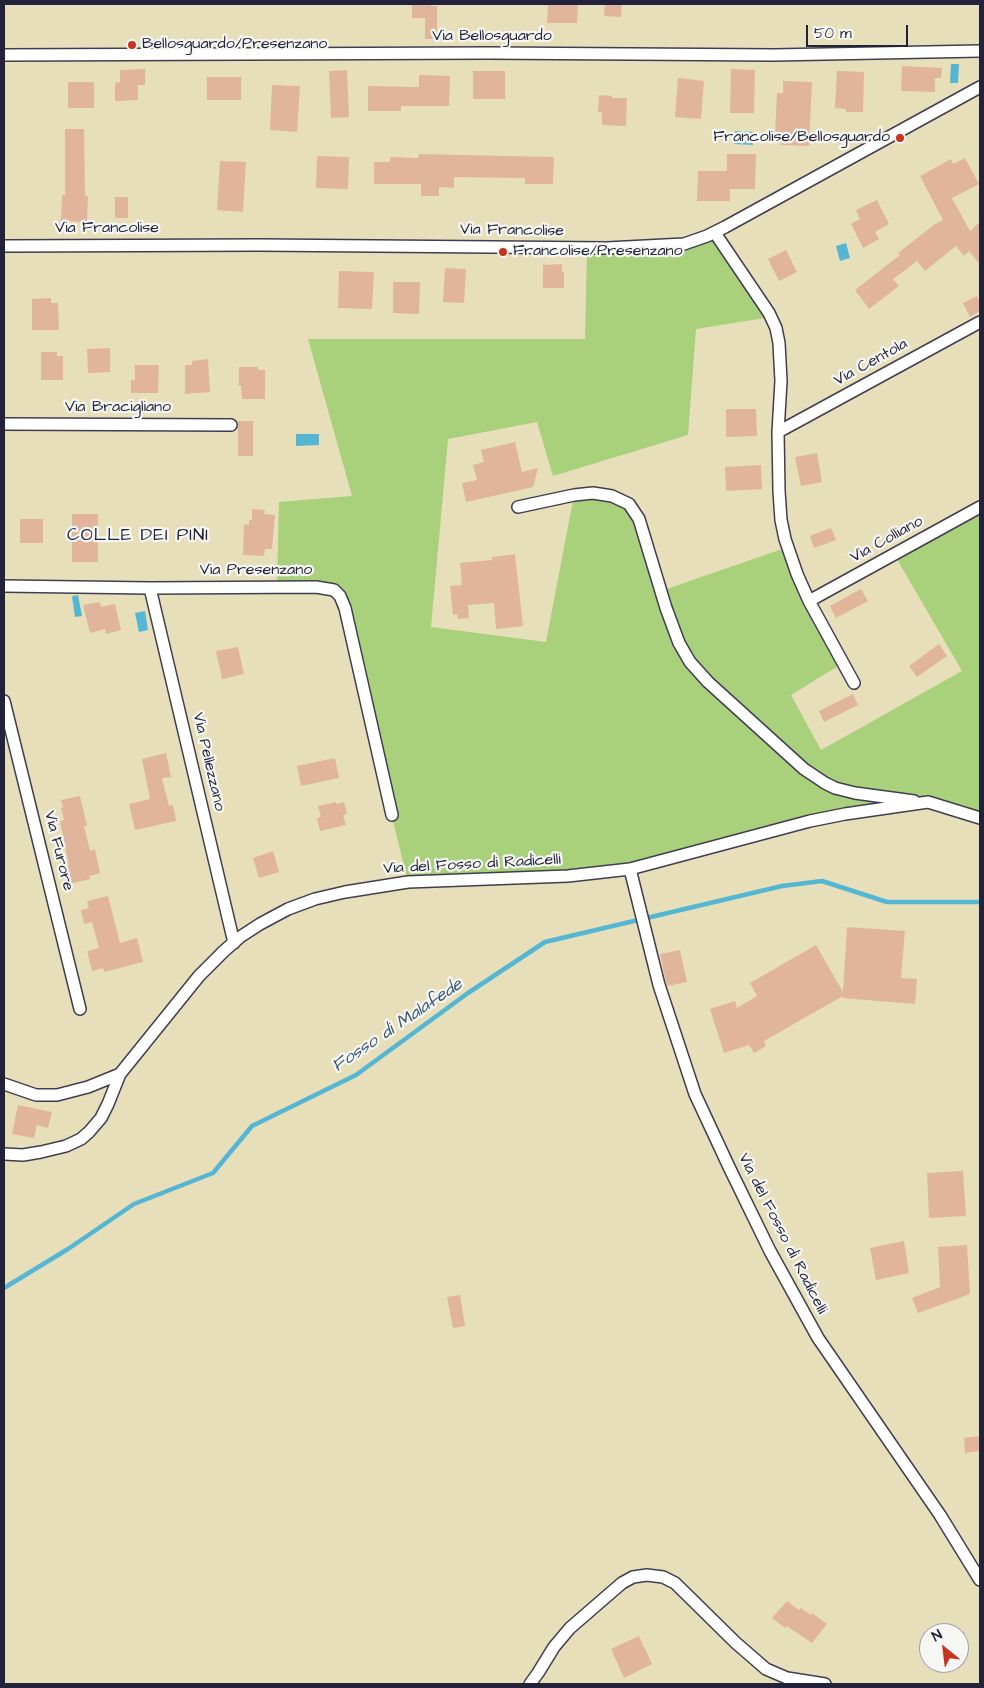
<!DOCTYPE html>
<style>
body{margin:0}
#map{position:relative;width:984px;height:1688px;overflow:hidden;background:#e7dfba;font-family:"Architects Daughter",sans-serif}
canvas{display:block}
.frame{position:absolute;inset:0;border:5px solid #22223b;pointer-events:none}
.north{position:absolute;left:919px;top:1623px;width:50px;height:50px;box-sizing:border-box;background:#f6f6f2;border:1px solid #a1a1a9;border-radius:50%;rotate:331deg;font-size:14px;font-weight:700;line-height:20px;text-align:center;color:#22223b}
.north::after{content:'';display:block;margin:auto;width:18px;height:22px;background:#c8321e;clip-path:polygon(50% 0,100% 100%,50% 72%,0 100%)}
.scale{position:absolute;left:806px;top:25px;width:102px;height:22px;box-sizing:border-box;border:2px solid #22223b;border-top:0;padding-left:6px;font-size:15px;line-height:18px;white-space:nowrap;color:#22223b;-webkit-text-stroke:4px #f6f6f2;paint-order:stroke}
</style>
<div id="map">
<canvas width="984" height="1688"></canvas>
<div class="frame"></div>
<div class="north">N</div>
<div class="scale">50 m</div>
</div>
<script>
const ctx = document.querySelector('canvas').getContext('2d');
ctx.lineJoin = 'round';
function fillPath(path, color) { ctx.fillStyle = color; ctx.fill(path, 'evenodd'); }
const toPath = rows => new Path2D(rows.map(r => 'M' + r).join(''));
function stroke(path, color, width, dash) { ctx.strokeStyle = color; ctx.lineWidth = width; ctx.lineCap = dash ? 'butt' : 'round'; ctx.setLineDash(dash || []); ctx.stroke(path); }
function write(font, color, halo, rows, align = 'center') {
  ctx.font = font + ' "Architects Daughter",sans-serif'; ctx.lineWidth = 4.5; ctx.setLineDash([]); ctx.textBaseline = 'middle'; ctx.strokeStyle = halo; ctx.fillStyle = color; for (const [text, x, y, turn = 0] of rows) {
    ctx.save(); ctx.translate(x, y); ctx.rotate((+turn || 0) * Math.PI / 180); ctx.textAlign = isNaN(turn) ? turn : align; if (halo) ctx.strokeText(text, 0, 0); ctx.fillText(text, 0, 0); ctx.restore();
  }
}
const green = toPath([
 [715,233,771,317,696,329,688,435,553,476,537,422,448,439,431,627,546,642,574,495,622,500,639,519,661,591,788,547,843,663,791,695,821,750,962,671,894,554,980,507,980,819,928,802,836,815,630,869,408,882,337,593,277,587,279,502,352,496,308,339,585,339,587,248,684,244]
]);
const water = toPath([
 [951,64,959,64,958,83,950,83],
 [735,131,754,132,753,145,734,144],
 [846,243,850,258,840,261,836,246],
 [296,434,319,434,319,445,296,446],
 [78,595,82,616,75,617,72,596],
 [145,611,148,630,139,632,135,613]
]);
const stream = toPath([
 [4,1288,68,1249,134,1204,213,1173,252,1126,356,1075,468,993,545,942,782,886,822,881,887,902,980,902]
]);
const building = toPath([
 [412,4,431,4,431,6,437,6,437,39,425,39,425,18,412,18],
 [548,4,578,4,577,23,547,23],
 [605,4,622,4,621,17,604,16],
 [902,66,942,68,941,78,935,78,935,92,901,91],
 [145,69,145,85,138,85,138,100,115,101,115,83,120,82,120,70],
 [731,69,755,70,754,113,730,113],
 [347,70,349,117,331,118,329,71],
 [473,71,505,71,505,99,473,99],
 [837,71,864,72,863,112,846,112,846,109,835,108],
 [419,75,450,76,449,106,401,106,401,111,368,111,368,86,419,87],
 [207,77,241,77,241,100,207,100],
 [678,78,704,81,701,119,675,117],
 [783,81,812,82,809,146,781,145,782,134,775,134,777,93,783,93],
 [68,82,94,82,94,108,68,108],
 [272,85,300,86,297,132,270,130],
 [599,95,612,96,612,98,627,98,626,126,602,125,602,112,598,112],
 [65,129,84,129,85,196,88,196,87,222,61,221,62,195,65,195],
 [419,154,554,157,553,184,525,184,525,178,454,177,454,188,439,187,439,196,421,196,421,184,374,184,374,162,390,162,390,157,418,158],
 [727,154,756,154,755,189,730,189,730,201,697,201,698,171,727,171],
 [317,156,349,157,348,189,316,188],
 [965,158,979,184,952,198,970,231,980,222,980,265,969,251,964,256,956,246,925,271,917,261,893,279,899,286,869,309,855,290,900,255,898,253,935,224,943,220,920,176,951,159,953,164],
 [220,161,246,162,243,212,217,210],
 [115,197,128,197,128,218,115,218],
 [877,200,889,224,875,232,879,239,863,248,851,224,860,219,856,210],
 [786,250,797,272,779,281,768,259],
 [562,264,562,272,564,272,564,288,543,288,543,265],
 [445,268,466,269,464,303,443,302],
 [339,271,374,272,372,309,338,308],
 [393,282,420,282,419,314,393,313],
 [977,296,980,303,980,311,970,317,963,303],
 [51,298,51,303,58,303,59,330,32,330,32,299],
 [110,348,110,372,88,373,87,349],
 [41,352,57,352,57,356,63,356,63,380,41,380],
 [208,359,210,392,185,394,185,365,192,365,192,361],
 [135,365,159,365,158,393,131,393,131,380,135,380],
 [239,367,258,367,258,370,265,370,265,399,242,399,241,386,239,386],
 [726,409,756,409,757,436,726,437],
 [238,421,253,421,253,456,238,456],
 [515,442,522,472,538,468,533,487,466,502,462,483,477,480,473,465,484,462,481,450],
 [817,453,822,482,801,486,795,457],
 [761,465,762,489,726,491,725,467],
 [252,509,265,510,264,514,275,515,272,549,265,549,264,556,243,555,244,524,249,525,249,520,252,520],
 [72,514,98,514,98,562,72,562],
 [20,519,43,519,43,543,20,543],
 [831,528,836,540,814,548,810,536],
 [515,554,523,626,496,629,494,603,468,605,469,618,458,619,457,614,453,615,450,586,462,585,460,563,492,560,492,557],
 [861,589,868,601,836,618,830,606],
 [100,602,101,607,115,604,121,630,106,634,105,629,90,633,83,605],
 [939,644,947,656,917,677,909,666],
 [238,647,244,674,222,679,216,651],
 [853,694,858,705,824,722,819,711],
 [166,753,171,777,162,778,169,806,173,805,176,821,135,830,129,804,150,799,142,759],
 [335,758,339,778,301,786,297,766],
 [80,796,87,826,84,826,90,851,95,849,100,873,89,876,90,879,69,884,65,866,69,866,60,821,64,820,61,808,63,807,61,800],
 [336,802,336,804,344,802,347,814,343,815,346,825,320,831,317,818,321,817,318,806],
 [273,851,279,872,259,878,253,858],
 [108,896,120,943,137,938,143,962,104,972,103,968,92,971,87,951,99,948,92,922,84,924,81,910,89,908,87,901],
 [847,927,905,931,901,978,917,979,915,1004,842,998,843,996,764,1041,766,1046,754,1053,749,1045,724,1053,710,1009,735,1001,737,1008,757,996,750,983,816,945,843,992],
 [680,950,687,982,667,986,660,954],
 [18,1105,52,1112,48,1128,37,1125,34,1138,12,1134],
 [963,1171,966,1216,929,1218,927,1173],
 [904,1241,909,1273,876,1280,870,1248],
 [967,1245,970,1294,918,1313,912,1298,940,1287,938,1247],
 [460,1295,465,1326,453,1328,447,1297],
 [980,1436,980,1451,965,1453,964,1438],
 [787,1601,799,1610,801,1608,811,1615,812,1613,827,1624,812,1643,787,1626,785,1628,772,1618],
 [639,1636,652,1664,624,1678,611,1649]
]);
const minor = toPath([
 [4,55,488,53,774,55,980,51],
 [715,233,769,313,776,328,779,343,781,381,778,432,779,491,781,520,785,539,797,574,809,601,854,683],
 [4,246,260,245,607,248,684,244,707,236,725,227,980,87],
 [4,424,231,425],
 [778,432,980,322],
 [518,507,574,495,593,493,612,496,629,504,639,519,666,608,679,643,690,662,708,682,804,769,825,783,835,788,855,793,914,801],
 [4,586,150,588,316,587,334,590,340,596,345,608,392,815],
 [150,588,234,943],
 [809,601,980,507],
 [4,701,80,1009],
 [630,869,659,985,695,1094,729,1167,770,1251,818,1338,940,1515,980,1580],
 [4,1084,36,1095,57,1095,88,1087,120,1074,199,976,224,951,240,937,260,924,288,909,315,899,345,892,408,882,568,876,630,869,810,821,845,814,928,802,980,818],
 [4,1154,23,1155,41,1152,66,1146,81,1139,89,1132,101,1118,108,1104,120,1074],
 [530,1684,538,1673,554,1647,570,1628,622,1583,633,1577,647,1575,663,1577,675,1583,736,1643,766,1669,787,1678,825,1684]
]);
const markers = [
 [132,45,5,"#c8321e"],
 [900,138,5,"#c8321e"],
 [503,252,5,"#c8321e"]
];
const streetNames = [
 ["Via Bellosguardo",492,37],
 ["Via Francolise",107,229],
 ["Via Francolise",512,231,1],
 ["Via Centola",871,363,-29],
 ["Via Bracigliano",118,408],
 ["Via Colliano",887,540,-29],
 ["Via Presenzano",256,571],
 ["Via Pellezzano",208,762,77],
 ["Via Furore",58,851,76],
 ["Via del Fosso di Radicelli",472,865,-3],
 ["Via del Fosso di Radicelli",782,1234,63]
];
const poiNames = [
 ["Bellosguardo/Presenzano",142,45],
 ["Francolise/Bellosguardo",890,138,"right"],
 ["Francolise/Presenzano",513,252]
];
const neighbourhoodNames = [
 ["COLLE DEI PINI",138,536]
];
const waterNames = [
 ["Fosso di Malafede",398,1026,-34]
];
fillPath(green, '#a9d07b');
fillPath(water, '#55b6d3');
stroke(stream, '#55b6d3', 4.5);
fillPath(building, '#e0b59c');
stroke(minor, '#403e4e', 14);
stroke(minor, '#fff', 11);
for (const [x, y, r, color] of markers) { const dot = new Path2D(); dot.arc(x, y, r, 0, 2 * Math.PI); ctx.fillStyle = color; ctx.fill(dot); stroke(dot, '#f6f6f2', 2); }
write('16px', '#22223b', '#f6f6f2', streetNames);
write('16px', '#22223b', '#f6f6f2', poiNames, 'left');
ctx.letterSpacing = '1px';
write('18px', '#22223b', '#f6f6f2', neighbourhoodNames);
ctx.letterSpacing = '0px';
write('italic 18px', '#345670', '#f6f6f2', waterNames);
</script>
